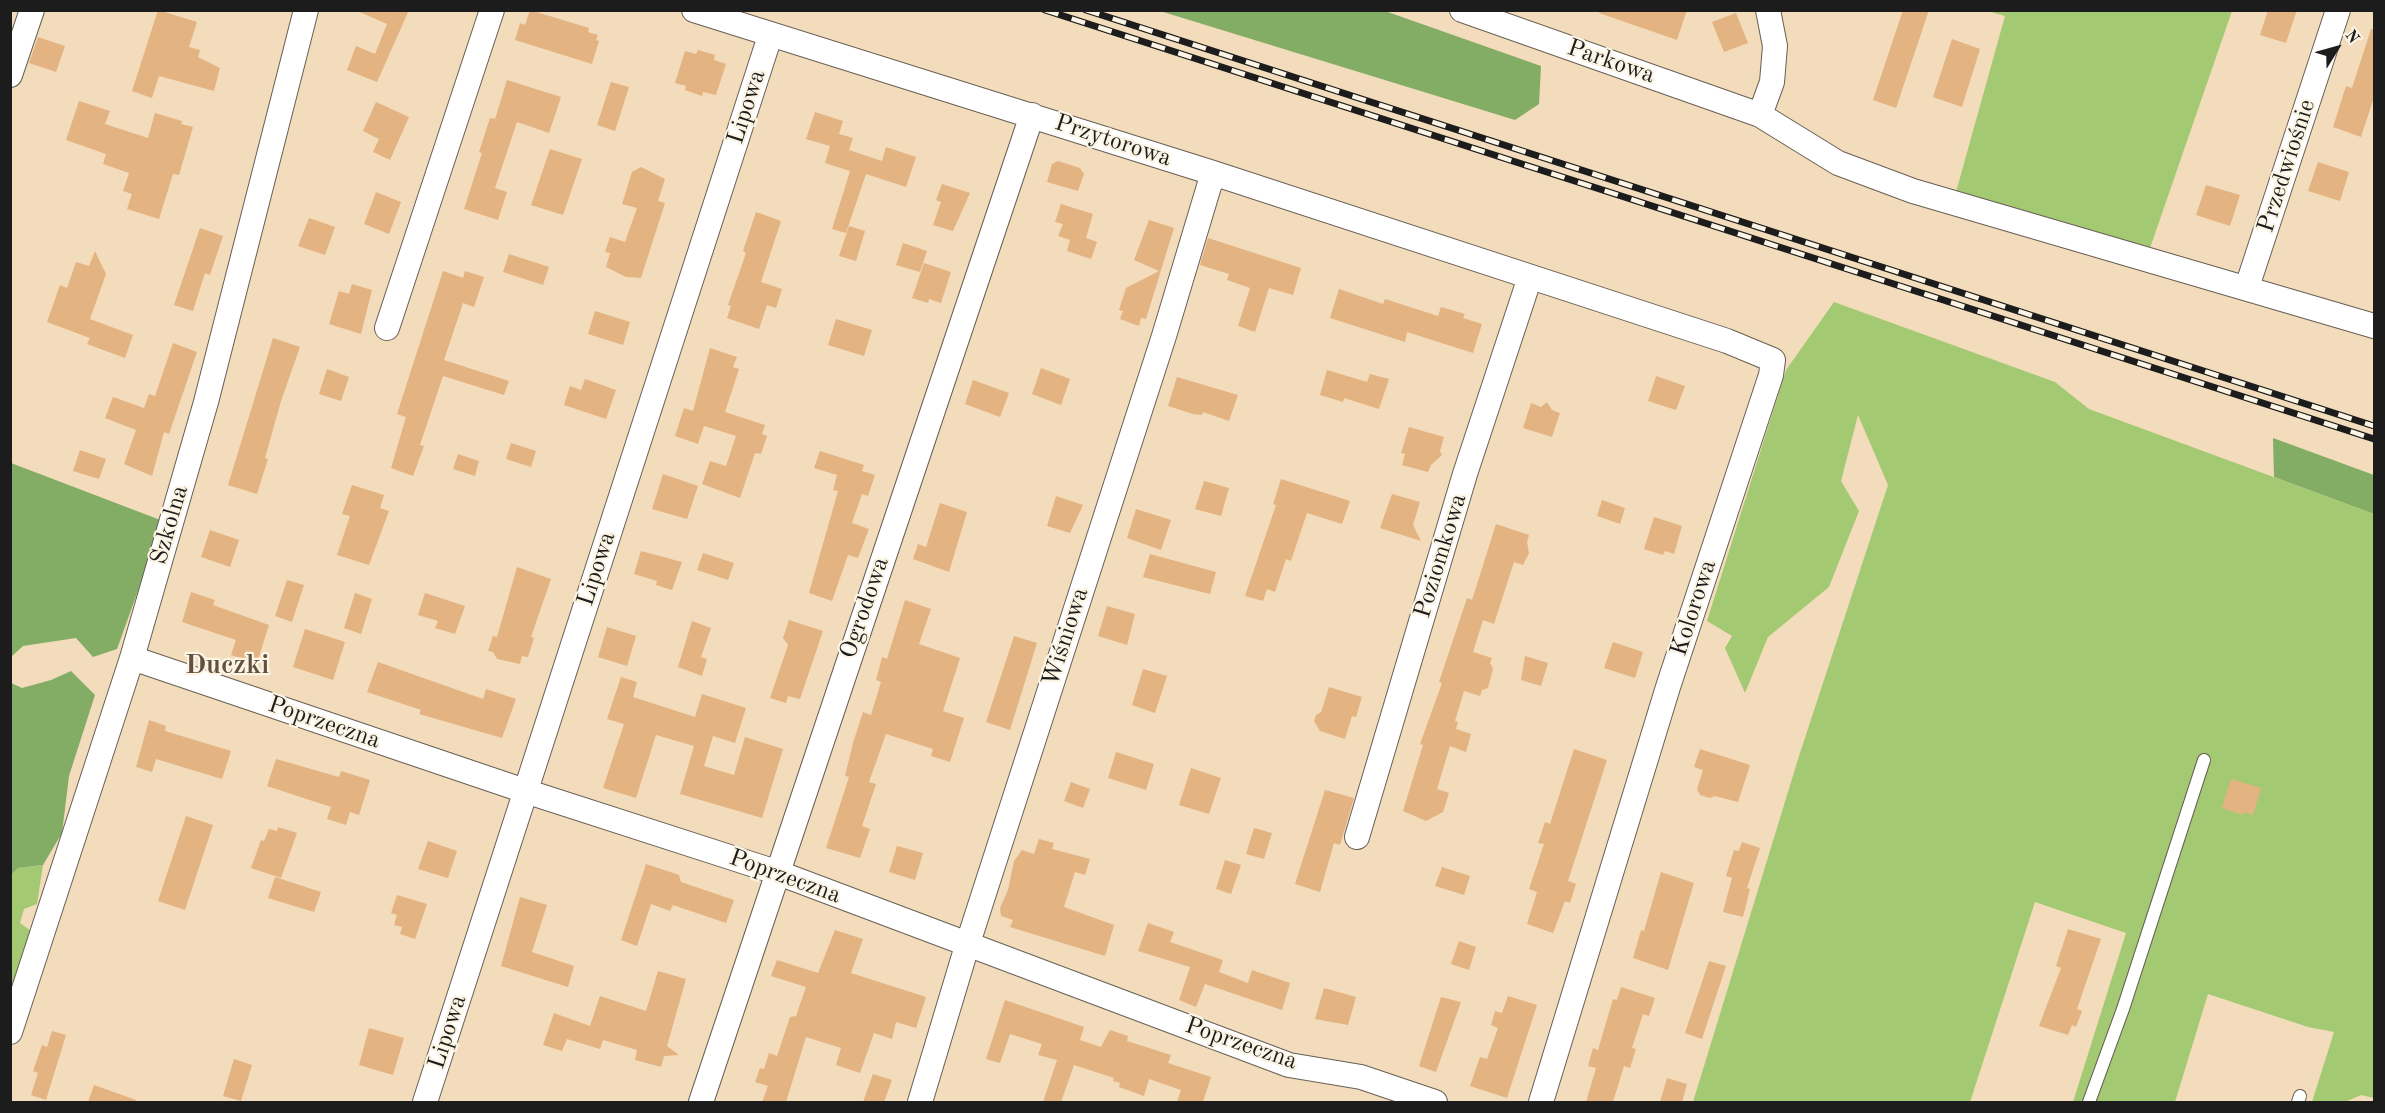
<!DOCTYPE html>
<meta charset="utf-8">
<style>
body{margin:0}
#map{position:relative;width:2385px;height:1113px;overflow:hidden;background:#f3dcbc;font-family:"Old Standard TT",serif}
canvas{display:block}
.frame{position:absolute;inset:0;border:12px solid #1c1c1c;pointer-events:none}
.north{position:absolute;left:2307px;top:18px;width:60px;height:60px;-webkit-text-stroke:4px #fcf5e5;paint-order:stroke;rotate:53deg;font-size:16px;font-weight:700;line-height:24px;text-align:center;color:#1c1c1c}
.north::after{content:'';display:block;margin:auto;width:21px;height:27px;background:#1c1c1c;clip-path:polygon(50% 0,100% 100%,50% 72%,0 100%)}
</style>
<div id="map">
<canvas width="2385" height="1113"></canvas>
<div class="frame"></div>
<div class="north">N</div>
</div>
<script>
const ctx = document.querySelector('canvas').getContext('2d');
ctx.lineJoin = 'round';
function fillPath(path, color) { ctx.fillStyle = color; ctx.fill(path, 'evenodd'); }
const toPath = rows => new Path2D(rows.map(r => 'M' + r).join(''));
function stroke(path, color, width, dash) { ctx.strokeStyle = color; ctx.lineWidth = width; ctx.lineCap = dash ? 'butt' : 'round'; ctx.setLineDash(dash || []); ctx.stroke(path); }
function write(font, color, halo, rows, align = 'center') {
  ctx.font = font + ' "Old Standard TT",serif'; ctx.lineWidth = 4.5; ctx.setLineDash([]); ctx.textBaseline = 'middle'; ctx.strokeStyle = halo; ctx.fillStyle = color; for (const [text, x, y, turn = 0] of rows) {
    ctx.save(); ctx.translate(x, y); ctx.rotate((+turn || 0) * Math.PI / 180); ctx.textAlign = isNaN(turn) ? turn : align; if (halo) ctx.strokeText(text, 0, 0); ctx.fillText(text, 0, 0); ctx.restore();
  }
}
const green = toPath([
 [1988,11,2232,11,2149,251,1956,192,2005,16],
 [1834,302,2055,382,2089,409,2374,514,2374,1098,2361,1095,2345,1102,2312,1102,2334,1032,2308,1027,2208,994,2175,1102,2073,1102,2126,933,2035,902,1970,1102,1693,1102,1799,756,1888,485,1858,415,1841,481,1859,511,1829,587,1768,637,1745,693,1725,648,1732,636,1707,621,1786,370],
 [43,865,37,904,24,909,20,923,31,931,11,992,11,875,18,868]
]);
const forest = toPath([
 [1160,11,1385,11,1541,66,1539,104,1515,120],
 [2273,438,2374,475,2374,514,2274,477],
 [11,463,163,521,117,649,93,657,76,638,23,646,11,657],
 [71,671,95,695,69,776,62,833,43,865,18,868,11,875,11,683,22,688,51,680]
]);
const building = toPath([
 [158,10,197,22,189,47,200,50,198,57,220,68,214,91,159,76,152,98,132,91],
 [355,10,409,10,377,82,347,70,356,46,375,54,387,24],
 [530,10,589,28,588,32,598,35,596,40,599,41,592,64,515,40,520,23,525,25],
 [1600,10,1687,10,1677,40,1599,13],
 [1903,10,1929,10,1896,108,1873,100],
 [2268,10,2297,10,2286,43,2260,35],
 [1736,13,1748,43,1724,52,1712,22],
 [2371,29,2374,29,2374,97,2361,137,2333,127,2346,86,2352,88],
 [38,37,65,46,56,72,29,63],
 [1952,39,1980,49,1962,107,1933,97],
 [698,50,715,55,714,60,726,64,716,95,703,92,702,96,685,90,686,86,675,83,685,51,696,54],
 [507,80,561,97,549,133,517,122,495,188,507,192,498,220,464,209,482,153,479,152,490,118,495,119],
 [611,82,629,87,615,131,597,125],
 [79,101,110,111,105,124,148,138,155,113,182,121,181,124,193,127,179,175,173,174,159,219,127,209,132,194,123,191,129,173,103,164,106,154,66,140],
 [376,102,409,117,390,160,373,152,379,139,363,131],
 [815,112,843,121,839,134,853,138,849,150,882,161,886,147,916,157,906,187,866,174,846,233,832,229,850,171,825,163,830,146,806,139],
 [550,149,582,159,563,215,531,205],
 [1058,161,1080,168,1084,174,1078,191,1047,182,1052,164],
 [2318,162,2349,172,2340,201,2308,191],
 [641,167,665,179,658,201,665,203,641,278,626,277,606,267,610,253,605,252,610,237,625,242,637,208,622,204,632,172],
 [942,184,970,193,953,231,933,225,941,202,936,200],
 [2206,185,2240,195,2230,226,2196,215],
 [376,192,401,202,389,234,364,224],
 [1061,204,1093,214,1086,238,1097,242,1091,259,1067,251,1070,240,1058,236,1063,224,1055,222],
 [756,212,781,221,761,282,782,289,776,308,767,305,759,329,727,318,731,306,728,305,746,253,743,251],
 [309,218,335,227,325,255,298,246],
 [1149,220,1174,228,1146,319,1141,318,1139,326,1120,319,1123,311,1119,310,1126,288,1159,271,1134,260],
 [849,226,865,231,856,261,839,256],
 [200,228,223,236,210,275,205,273,193,311,174,305],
 [1208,238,1301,268,1293,295,1269,288,1255,332,1238,326,1250,288,1227,280,1229,274,1200,265],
 [903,243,927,251,920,272,896,265],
 [95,251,106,274,90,319,133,335,125,358,87,344,90,338,47,322,60,285,67,288,76,262,89,266],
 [509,254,549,267,543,285,503,272],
 [924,263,951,272,941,303,929,299,928,303,912,298],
 [443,271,463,278,465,271,484,277,474,307,463,303,444,360,509,381,504,395,443,376,420,445,424,446,413,476,391,468,406,417,397,414],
 [352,284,372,290,361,334,329,324,339,291,349,294],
 [1339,289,1383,304,1385,299,1438,316,1441,307,1465,314,1463,318,1482,324,1473,353,1407,332,1405,342,1330,318],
 [595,311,630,322,623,345,588,334],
 [836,319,872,330,864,356,828,345],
 [273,338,300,347,281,401,265,458,268,459,257,494,228,485],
 [173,343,197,352,169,434,164,432,152,476,124,464,136,430,105,418,113,397,144,408,149,394,155,396],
 [710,348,737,357,733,367,739,369,725,412,765,425,762,434,767,436,761,454,755,453,740,498,702,484,710,461,726,466,736,436,704,426,698,444,675,436,684,408,693,411],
 [1041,368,1070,379,1061,405,1032,394],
 [327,369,349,377,341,401,319,394],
 [1327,370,1367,382,1370,374,1389,379,1379,409,1344,398,1343,402,1320,395],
 [1656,376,1685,386,1676,410,1648,401],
 [1177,377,1238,395,1229,421,1203,412,1202,415,1193,414,1168,406],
 [585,379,616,390,606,419,564,405,570,386,581,390],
 [973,380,1009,393,1000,417,965,404],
 [1547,402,1552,410,1560,413,1552,437,1523,428,1531,403,1541,407],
 [1409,427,1444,437,1440,451,1442,455,1431,465,1428,472,1402,465,1405,454,1401,453],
 [511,443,536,451,531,467,506,459],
 [80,450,106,459,99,479,73,471],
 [820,451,864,465,862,471,875,475,868,496,862,494,852,523,869,529,858,558,848,555,832,601,809,593,838,491,833,490,837,475,814,468],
 [458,454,479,461,475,476,453,469],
 [663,474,698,486,687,519,652,509],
 [1281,479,1350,501,1342,524,1307,513,1291,561,1286,559,1275,592,1267,589,1263,601,1245,596,1276,505,1273,504],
 [1204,481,1229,488,1221,516,1195,509],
 [352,485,384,495,380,508,389,511,369,565,337,555,350,516,342,514],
 [1392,494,1420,502,1413,525,1421,541,1380,528],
 [1056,496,1083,505,1070,533,1047,526],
 [1602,500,1625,508,1620,524,1597,516],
 [940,503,967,512,949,572,913,559,918,544,926,547],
 [1136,509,1171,520,1161,550,1127,538],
 [1654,517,1682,526,1674,554,1665,551,1663,555,1644,549],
 [1496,524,1529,535,1527,542,1529,553,1523,565,1514,562,1494,624,1483,620,1473,652,1492,658,1490,663,1493,669,1488,688,1482,690,1480,696,1464,691,1455,721,1458,722,1456,729,1471,734,1466,752,1450,746,1437,789,1449,793,1443,812,1426,821,1403,811,1423,745,1420,744,1442,683,1439,682,1467,598,1472,600],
 [210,530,239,540,230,567,201,557],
 [641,551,682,562,672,590,656,585,657,581,634,574],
 [703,553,734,563,728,580,697,570],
 [1150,554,1216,572,1210,594,1143,577],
 [517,567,551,579,531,637,534,638,528,657,522,656,520,664,497,659,493,652,488,651,493,636,497,637],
 [287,580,304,585,292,622,275,616],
 [191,592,215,600,213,605,269,625,257,663,231,655,236,640,182,622],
 [355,593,372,599,361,634,344,628],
 [425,593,465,606,455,634,435,628,438,621,418,615],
 [905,600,931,609,919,644,960,658,943,711,964,718,950,762,931,756,933,749,886,734,869,782,876,784,862,826,870,829,860,858,826,848,849,777,845,776,853,743,863,712,871,715,881,682,876,680,882,657,887,659],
 [1107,606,1135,614,1127,645,1098,636],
 [789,620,823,631,800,699,788,696,786,703,770,698,788,645,783,638],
 [692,621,711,628,701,657,707,659,702,676,678,667],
 [607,627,636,636,627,666,598,657],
 [305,629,345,642,333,680,293,667],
 [1014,636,1037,643,1010,730,986,722],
 [1613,642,1643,652,1635,678,1604,668],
 [1525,656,1548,663,1541,686,1521,680],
 [378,662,483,699,486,689,516,699,502,738,419,714,421,710,367,692],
 [1143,669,1167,676,1155,713,1132,705],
 [621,677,637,682,633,697,695,717,702,694,746,708,735,743,713,736,704,766,734,775,745,737,783,749,762,818,680,794,694,746,656,735,636,798,603,788,624,724,607,719],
 [1329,687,1362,697,1356,717,1352,716,1345,739,1320,731,1314,721,1316,715,1321,712],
 [149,720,166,726,165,731,231,751,222,779,156,759,152,772,136,767],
 [1574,749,1607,760,1568,881,1576,884,1570,903,1565,901,1553,933,1527,924,1537,892,1529,889,1544,844,1538,843,1545,822,1550,824],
 [1700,749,1750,765,1738,802,1715,796,1710,798,1700,795,1697,789,1703,770,1694,767],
 [1116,752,1154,764,1146,790,1108,778],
 [276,759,339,777,341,771,370,780,359,815,350,812,346,825,327,819,331,807,267,786],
 [1191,768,1221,778,1209,814,1179,805],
 [2231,779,2261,788,2253,815,2244,812,2243,815,2222,808],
 [1071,782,1090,789,1083,808,1064,801],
 [1325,790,1354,798,1340,845,1334,843,1320,892,1295,884],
 [186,816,213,825,185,910,158,901],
 [278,827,297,833,281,878,251,868,261,840,264,841,269,829,277,831],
 [1254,828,1272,833,1264,859,1246,854],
 [1039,839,1054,843,1052,849,1090,859,1085,875,1075,872,1064,907,1114,925,1105,956,1010,927,1013,920,1001,916,1000,908,1008,890,1014,861,1022,850,1034,854],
 [428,841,457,851,448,878,418,869],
 [1742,842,1760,848,1747,888,1750,889,1743,917,1723,912,1732,878,1726,876,1734,850,1739,851],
 [897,846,923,853,915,880,889,872],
 [1225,860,1241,865,1231,894,1216,889],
 [646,864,679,875,681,882,734,900,726,923,673,905,670,911,651,904,637,946,621,940],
 [1442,867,1470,876,1464,895,1435,886],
 [1661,872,1694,883,1668,970,1633,958,1641,930,1644,931],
 [275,877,321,892,314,912,268,898],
 [397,895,427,904,415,939,400,934,402,927,394,925,397,915,391,913],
 [520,897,547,905,532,952,574,966,568,987,501,966],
 [1148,923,1174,932,1170,942,1223,960,1219,972,1248,983,1252,970,1290,983,1282,1010,1205,984,1196,1007,1179,1000,1190,967,1138,951],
 [2068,929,2101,939,2077,1009,2082,1011,2076,1027,2072,1025,2068,1035,2039,1026,2061,968,2056,966],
 [835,930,863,939,851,973,926,997,916,1028,896,1022,892,1039,874,1033,860,1073,836,1065,841,1048,806,1037,786,1102,762,1102,768,1086,755,1082,760,1068,764,1069,769,1053,777,1056,790,1017,796,1016,806,987,771,976,777,960,818,973],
 [1459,941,1476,947,1469,970,1451,964],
 [1709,961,1726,966,1702,1039,1685,1033],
 [658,971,686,979,667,1046,679,1055,664,1056,661,1067,635,1060,637,1050,603,1040,600,1049,567,1039,562,1051,543,1045,554,1013,590,1026,600,996,646,1011],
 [1621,987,1655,998,1649,1016,1643,1014,1632,1048,1636,1049,1630,1068,1624,1066,1613,1102,1586,1102,1596,1068,1588,1066,1593,1048,1598,1050,1613,999,1617,1000],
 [1324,988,1356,997,1348,1025,1315,1019],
 [1508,996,1537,1005,1507,1098,1470,1086,1480,1057,1487,1059,1498,1028,1491,1025,1495,1011,1502,1013],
 [1441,997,1461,1002,1436,1072,1419,1066],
 [1005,1000,1084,1027,1080,1040,1101,1047,1110,1030,1128,1036,1127,1041,1171,1055,1168,1063,1211,1077,1203,1102,1177,1102,1181,1090,1149,1079,1144,1096,1119,1087,1120,1083,1113,1081,1114,1078,1074,1065,1061,1102,1043,1102,1057,1060,1038,1055,1042,1044,1010,1034,1000,1063,986,1059],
 [369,1028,404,1038,393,1075,359,1065],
 [52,1031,66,1035,46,1100,31,1095,38,1073,33,1071,42,1045,47,1047],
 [234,1059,252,1065,241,1101,223,1096],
 [873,1074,892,1080,884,1102,863,1102],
 [1667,1078,1687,1084,1682,1102,1660,1102],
 [94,1085,136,1100,136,1102,88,1102]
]);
const service = toPath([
 [2089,1102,2123,1009,2204,760],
 [2298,1102,2300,1096]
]);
const minor = toPath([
 [694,10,1213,173,1727,341,1773,360,1771,375,1668,687,1541,1102],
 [1462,10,1760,115,1838,163,1913,191,2374,326],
 [10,75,32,10],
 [1760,115,1772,82,1775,46,1768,10],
 [2247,287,2338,10],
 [387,328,492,10],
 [132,658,525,791,776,872,1289,1065,1361,1077,1435,1102],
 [1357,837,1465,474,1530,277],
 [10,1032,132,658,206,402,306,10],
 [425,1102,770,36],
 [701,1102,1032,115],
 [920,1102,967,946,1164,336,1213,173]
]);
const rail = toPath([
 [1045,10,2374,439],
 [1086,10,2374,426]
]);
const streetNames = [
 ["Parkowa",1611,62,19],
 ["Lipowa",747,107,-72],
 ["Przytorowa",1113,141,18],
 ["Przedwiośnie",2287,166,-72],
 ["Szkolna",170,525,-74],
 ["Poziomkowa",1441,556,-73],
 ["Lipowa",597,569,-72],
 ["Ogrodowa",865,608,-71],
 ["Kolorowa",1694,608,-72],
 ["Wiśniowa",1066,637,-72],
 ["Poprzeczna",324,723,19],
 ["Poprzeczna",785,877,20],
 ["Lipowa",448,1032,-72],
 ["Poprzeczna",1241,1044,19]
];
const quarterNames = [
 ["Duczki",227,666]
];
fillPath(green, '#a4c973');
fillPath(forest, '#83ad65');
fillPath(building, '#e3b381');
stroke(service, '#675f54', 14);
stroke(minor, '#675f54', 26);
stroke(service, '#fff', 12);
stroke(minor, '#fff', 24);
stroke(rail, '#1c1c1c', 7);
stroke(rail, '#fcf5e5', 4.5, [14]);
write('24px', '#1c1c1c', '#fcf5e5', streetNames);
write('bold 27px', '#62513f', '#fcf5e5', quarterNames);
</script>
